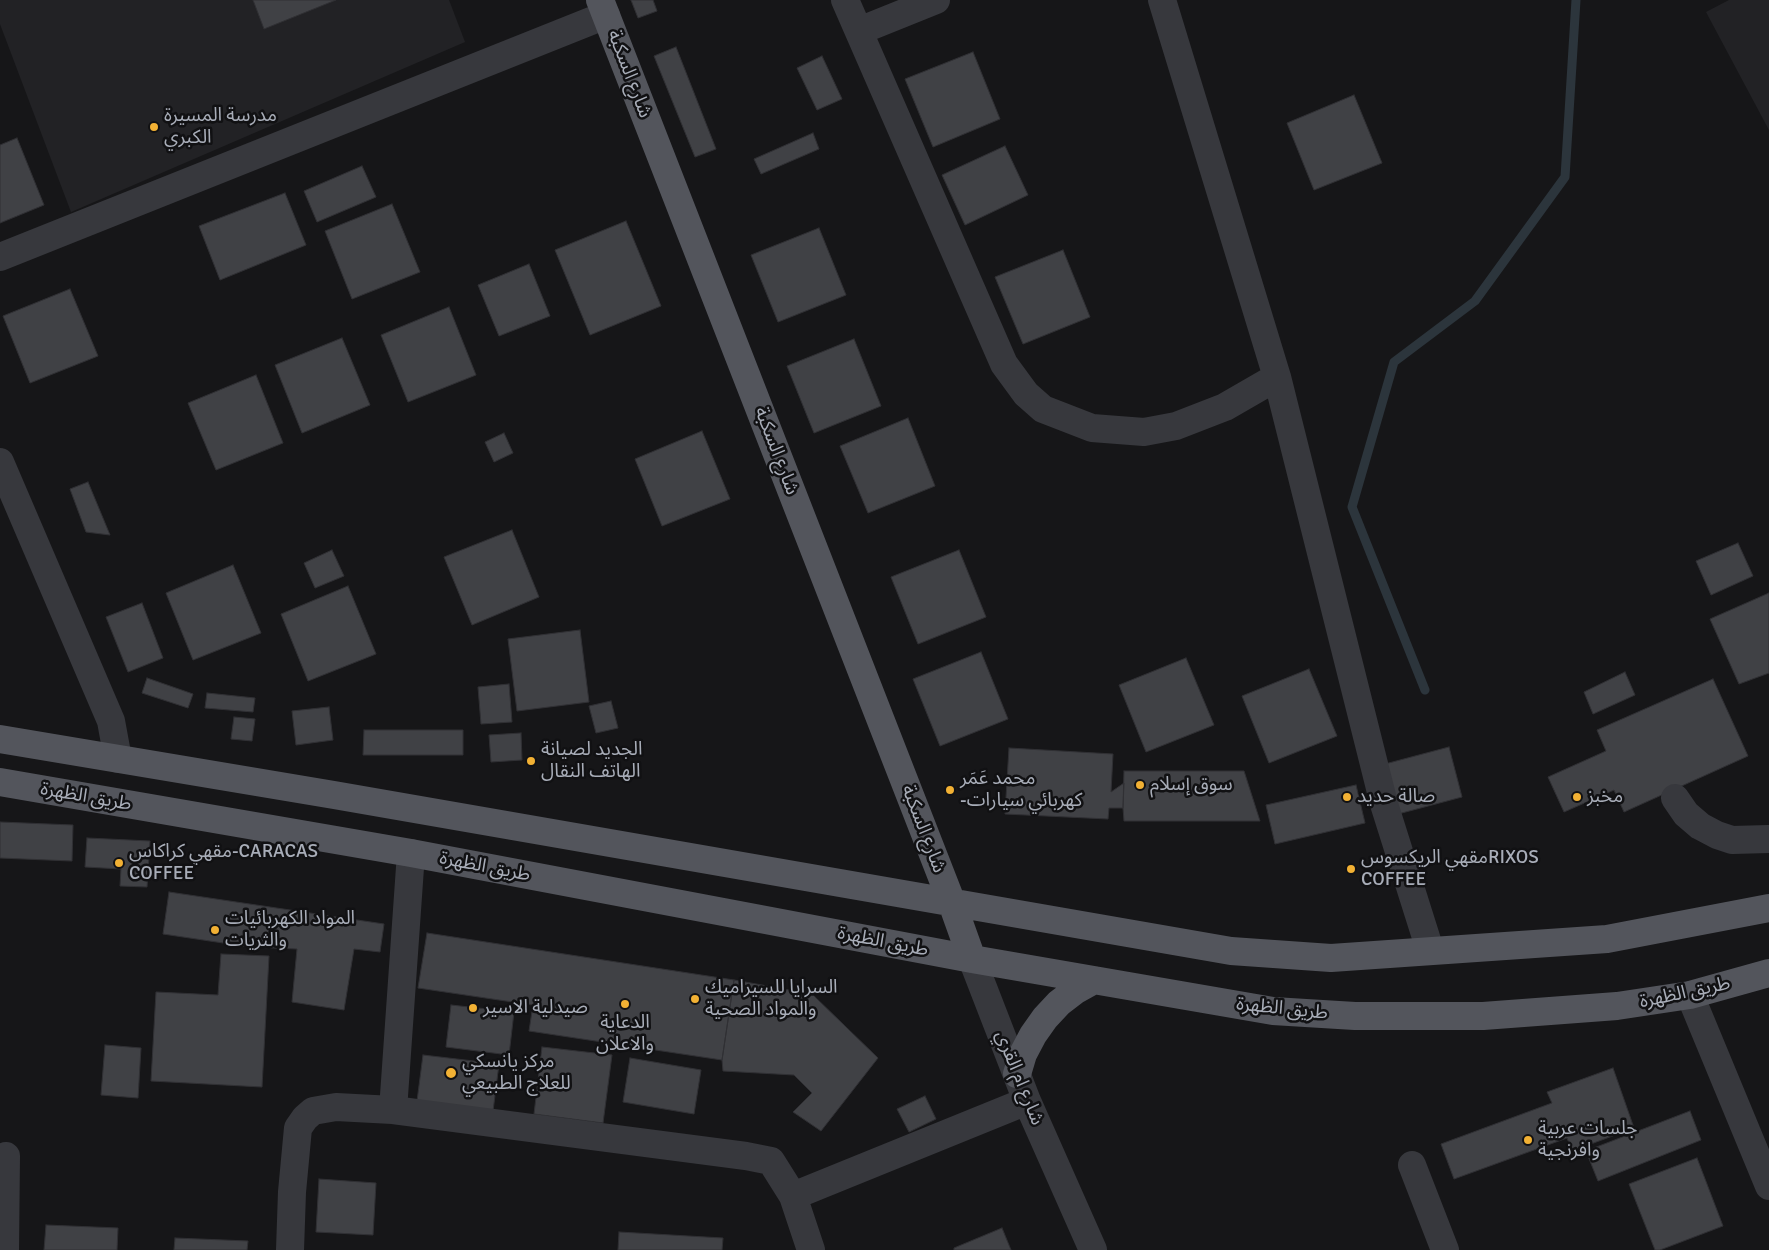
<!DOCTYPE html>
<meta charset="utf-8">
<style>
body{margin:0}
canvas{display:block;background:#161618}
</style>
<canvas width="1769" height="1250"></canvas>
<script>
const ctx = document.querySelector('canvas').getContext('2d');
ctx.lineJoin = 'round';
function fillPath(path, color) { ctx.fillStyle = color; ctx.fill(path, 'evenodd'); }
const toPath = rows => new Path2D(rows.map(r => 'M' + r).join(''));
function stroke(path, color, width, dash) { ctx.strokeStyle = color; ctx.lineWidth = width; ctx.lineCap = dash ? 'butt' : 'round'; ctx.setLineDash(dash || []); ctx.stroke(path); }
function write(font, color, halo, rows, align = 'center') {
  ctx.font = font + ' Signika,"Noto Sans Arabic",sans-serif'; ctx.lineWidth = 5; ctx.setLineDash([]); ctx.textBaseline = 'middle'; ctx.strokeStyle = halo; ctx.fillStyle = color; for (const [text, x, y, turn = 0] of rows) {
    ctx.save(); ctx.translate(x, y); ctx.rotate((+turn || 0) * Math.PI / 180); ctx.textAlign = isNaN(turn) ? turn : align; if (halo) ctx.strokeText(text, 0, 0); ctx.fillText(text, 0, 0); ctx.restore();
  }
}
const built = toPath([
 [0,0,449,0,465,42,71,212,0,24],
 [1729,0,1769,0,1769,130,1706,12]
]);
const stream = toPath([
 [1425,690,1352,507,1394,362,1475,301,1565,177,1576,0]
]);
const building = toPath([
 [253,0,336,0,264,29,253,0],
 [631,0,653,0,657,11,638,18,631,0],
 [676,47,716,149,695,157,654,56,676,47],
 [973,52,1000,119,933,147,905,79,973,52],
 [822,56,842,99,817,110,797,68,822,56],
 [1354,95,1382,163,1314,190,1287,123,1354,95],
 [813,133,819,149,761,174,754,159,813,133],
 [17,138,44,205,0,223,0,145,17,138],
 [1005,146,1028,195,965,225,942,175,1005,146],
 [362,166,376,197,317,222,304,191,362,166],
 [285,193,306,245,220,280,199,226,285,193],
 [392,204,420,272,352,299,325,231,392,204],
 [626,221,661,306,590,335,555,250,626,221],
 [819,228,846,295,778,322,751,255,819,228],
 [1063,250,1090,317,1023,344,995,277,1063,250],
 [529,264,550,316,499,336,478,285,529,264],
 [70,289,98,356,30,383,3,316,70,289],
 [449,307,476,375,408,402,381,335,449,307],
 [342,338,370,405,302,433,275,365,342,338],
 [854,339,881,406,814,433,787,366,854,339],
 [256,375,283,443,216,470,188,403,256,375],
 [908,418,935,486,868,513,840,446,908,418],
 [702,431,730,499,662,526,635,459,702,431],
 [504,433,513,453,494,462,485,442,504,433],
 [88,482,110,535,86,532,70,489,88,482],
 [512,530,539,597,472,625,444,557,512,530],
 [1738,543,1753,576,1711,595,1696,561,1738,543],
 [332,550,344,576,315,588,304,563,332,550],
 [959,550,986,617,918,644,891,577,959,550],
 [233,565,261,633,193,660,166,593,233,565],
 [348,586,376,654,308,681,281,614,348,586],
 [1769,593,1769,673,1739,684,1710,619,1769,593],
 [142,603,163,658,128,672,106,617,142,603],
 [580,630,589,702,517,711,508,639,580,630],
 [981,652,1008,719,940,746,913,679,981,652],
 [1186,658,1214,725,1146,752,1119,685,1186,658],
 [1309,669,1337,736,1269,763,1242,696,1309,669],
 [1625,672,1635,695,1593,714,1584,692,1625,672],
 [147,678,193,694,188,708,142,693,147,678],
 [1713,679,1748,756,1624,812,1614,790,1564,812,1548,777,1606,751,1597,730,1713,679],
 [509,684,512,722,481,724,478,687,509,684],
 [207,693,255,698,253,712,205,708,207,693],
 [611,701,618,728,596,733,589,706,611,701],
 [329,707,333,740,296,745,292,711,329,707],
 [234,717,255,719,252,741,231,739,234,717],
 [364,730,463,730,463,755,363,755,364,730],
 [521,733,522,760,491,762,489,735,521,733],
 [1449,747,1462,797,1398,814,1385,764,1449,747],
 [1009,748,1113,754,1111,792,1124,783,1123,808,1109,808,1108,819,1005,814,1009,748],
 [1124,771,1244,771,1260,821,1124,821,1123,808,1124,771],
 [1356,785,1365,823,1275,844,1266,805,1356,785],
 [0,822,73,825,72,861,0,858,0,822],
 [87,838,150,841,147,887,120,886,121,869,85,867,87,838],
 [169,892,384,924,380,952,354,949,344,1010,292,1002,297,949,250,947,163,934,169,892],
 [427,933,734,980,722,1060,529,1031,533,1005,418,988,427,933],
 [221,954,269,956,262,1087,151,1081,156,992,218,995,221,954],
 [734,980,812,994,878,1058,821,1131,793,1112,812,1093,794,1075,723,1071,722,1060,734,980],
 [451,1005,514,1012,509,1055,446,1047,451,1005],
 [105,1045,141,1048,138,1098,101,1095,105,1045],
 [542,1047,612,1055,603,1123,534,1114,542,1047],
 [423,1055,499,1064,493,1111,417,1101,423,1055],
 [630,1058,701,1070,694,1114,623,1102,630,1058],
 [1613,1068,1634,1128,1572,1151,1567,1138,1454,1179,1441,1144,1552,1103,1547,1092,1613,1068],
 [925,1096,936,1119,909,1132,897,1109,925,1096],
 [1690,1111,1701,1140,1598,1181,1586,1151,1690,1111],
 [1697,1158,1723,1226,1660,1250,1655,1250,1629,1184,1697,1158],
 [319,1179,376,1183,373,1235,316,1232,319,1179],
 [46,1225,118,1228,117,1250,44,1250,46,1225],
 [1002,1228,1011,1250,954,1250,954,1248,1002,1228],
 [619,1232,723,1238,722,1250,618,1250,619,1232],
 [175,1238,248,1241,247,1250,174,1250,175,1238]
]);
const minor = toPath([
 [845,0,1004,364,1026,394,1043,409,1092,428,1144,432,1176,426,1225,407,1277,377],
 [1162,0,1277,377,1384,804,1430,950],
 [859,31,936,0],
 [0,257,606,15],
 [0,462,111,721,118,759],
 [1675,798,1686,814,1700,826,1717,835,1732,840,1769,839],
 [972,959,1027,1101,1093,1250],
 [1690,995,1769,1186],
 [393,1110,411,853],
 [1412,1165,1445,1250],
 [793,1196,1027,1101],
 [5,1250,6,1156],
 [290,1250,292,1192,298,1128,305,1118,313,1111,336,1107,393,1110,746,1156,771,1161,793,1196,811,1250]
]);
const major = toPath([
 [600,0,952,903,972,959],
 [0,739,334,795,1231,951,1331,958,1607,939,1769,908],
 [0,782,411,853,972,959,1273,1011,1355,1016,1483,1016,1617,1006,1690,995,1769,973],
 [1017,1074,1023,1054,1033,1035,1045,1018,1059,1003,1076,990,1094,980]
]);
const markers = [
 [154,127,5,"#f2b134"],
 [531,761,5,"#f2b134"],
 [1140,785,5,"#f2b134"],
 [950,790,5,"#f2b134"],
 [1347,797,5,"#f2b134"],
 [1577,797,5,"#f2b134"],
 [119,863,5,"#f2b134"],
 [1351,869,5,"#f2b134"],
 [215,930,5,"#f2b134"],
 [695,999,5,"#f2b134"],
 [625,1004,5,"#f2b134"],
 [473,1008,5,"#f2b134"],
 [451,1073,6,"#f2b134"],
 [1528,1140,5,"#f2b134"]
];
const streetNames = [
 ["شارع السكبة",629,74,69],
 ["شارع السكبة",776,451,69],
 ["طريق الظهرة",86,797,10],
 ["شارع السكبة",923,829,69],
 ["طريق الظهرة",485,867,11],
 ["طريق الظهرة",883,942,11],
 ["طريق الظهرة",1685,993,-12],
 ["طريق الظهرة",1282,1009,6],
 ["شارع ام القري",1019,1078,68]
];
const poiNames = [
 ["مدرسة المسيرة",164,116],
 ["الكبري",164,138],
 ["الجديد لصيانة",541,750],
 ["الهاتف النقال",541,772],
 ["محمد عَمَر",960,779],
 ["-كهربائي سيارات",960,801],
 ["سوق إسلام",1150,785],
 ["صالة حديد",1357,797],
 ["مخبز",1587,797],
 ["مقهي كراكاس-CARACAS",129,852],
 ["COFFEE",129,874],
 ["مقهي الريكسوسRIXOS",1361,858],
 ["COFFEE",1361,880],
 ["المواد الكهربائيات",225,919],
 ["والثريات",225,941],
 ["السرايا للسيراميك",705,988],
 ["والمواد الصحية",705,1010],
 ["صيدلية الاسير",483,1008],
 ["الدعاية",625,1023,"center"],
 ["والاعلان",625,1045,"center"],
 ["مركز يانسكي",462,1062],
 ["للعلاج الطبيعي",462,1084],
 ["جلسات عربية",1538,1129],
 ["وافرنجية",1538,1151]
];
fillPath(built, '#222225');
stroke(stream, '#2c353c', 9);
fillPath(building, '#404145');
stroke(building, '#303034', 1);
stroke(minor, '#37383d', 28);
stroke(major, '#53555c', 28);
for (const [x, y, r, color] of markers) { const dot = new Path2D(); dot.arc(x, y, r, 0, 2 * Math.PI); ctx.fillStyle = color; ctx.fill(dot); stroke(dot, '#111113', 2); }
write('19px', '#a8adb8', '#111113', streetNames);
write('19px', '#a8adb8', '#111113', poiNames, 'left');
</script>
